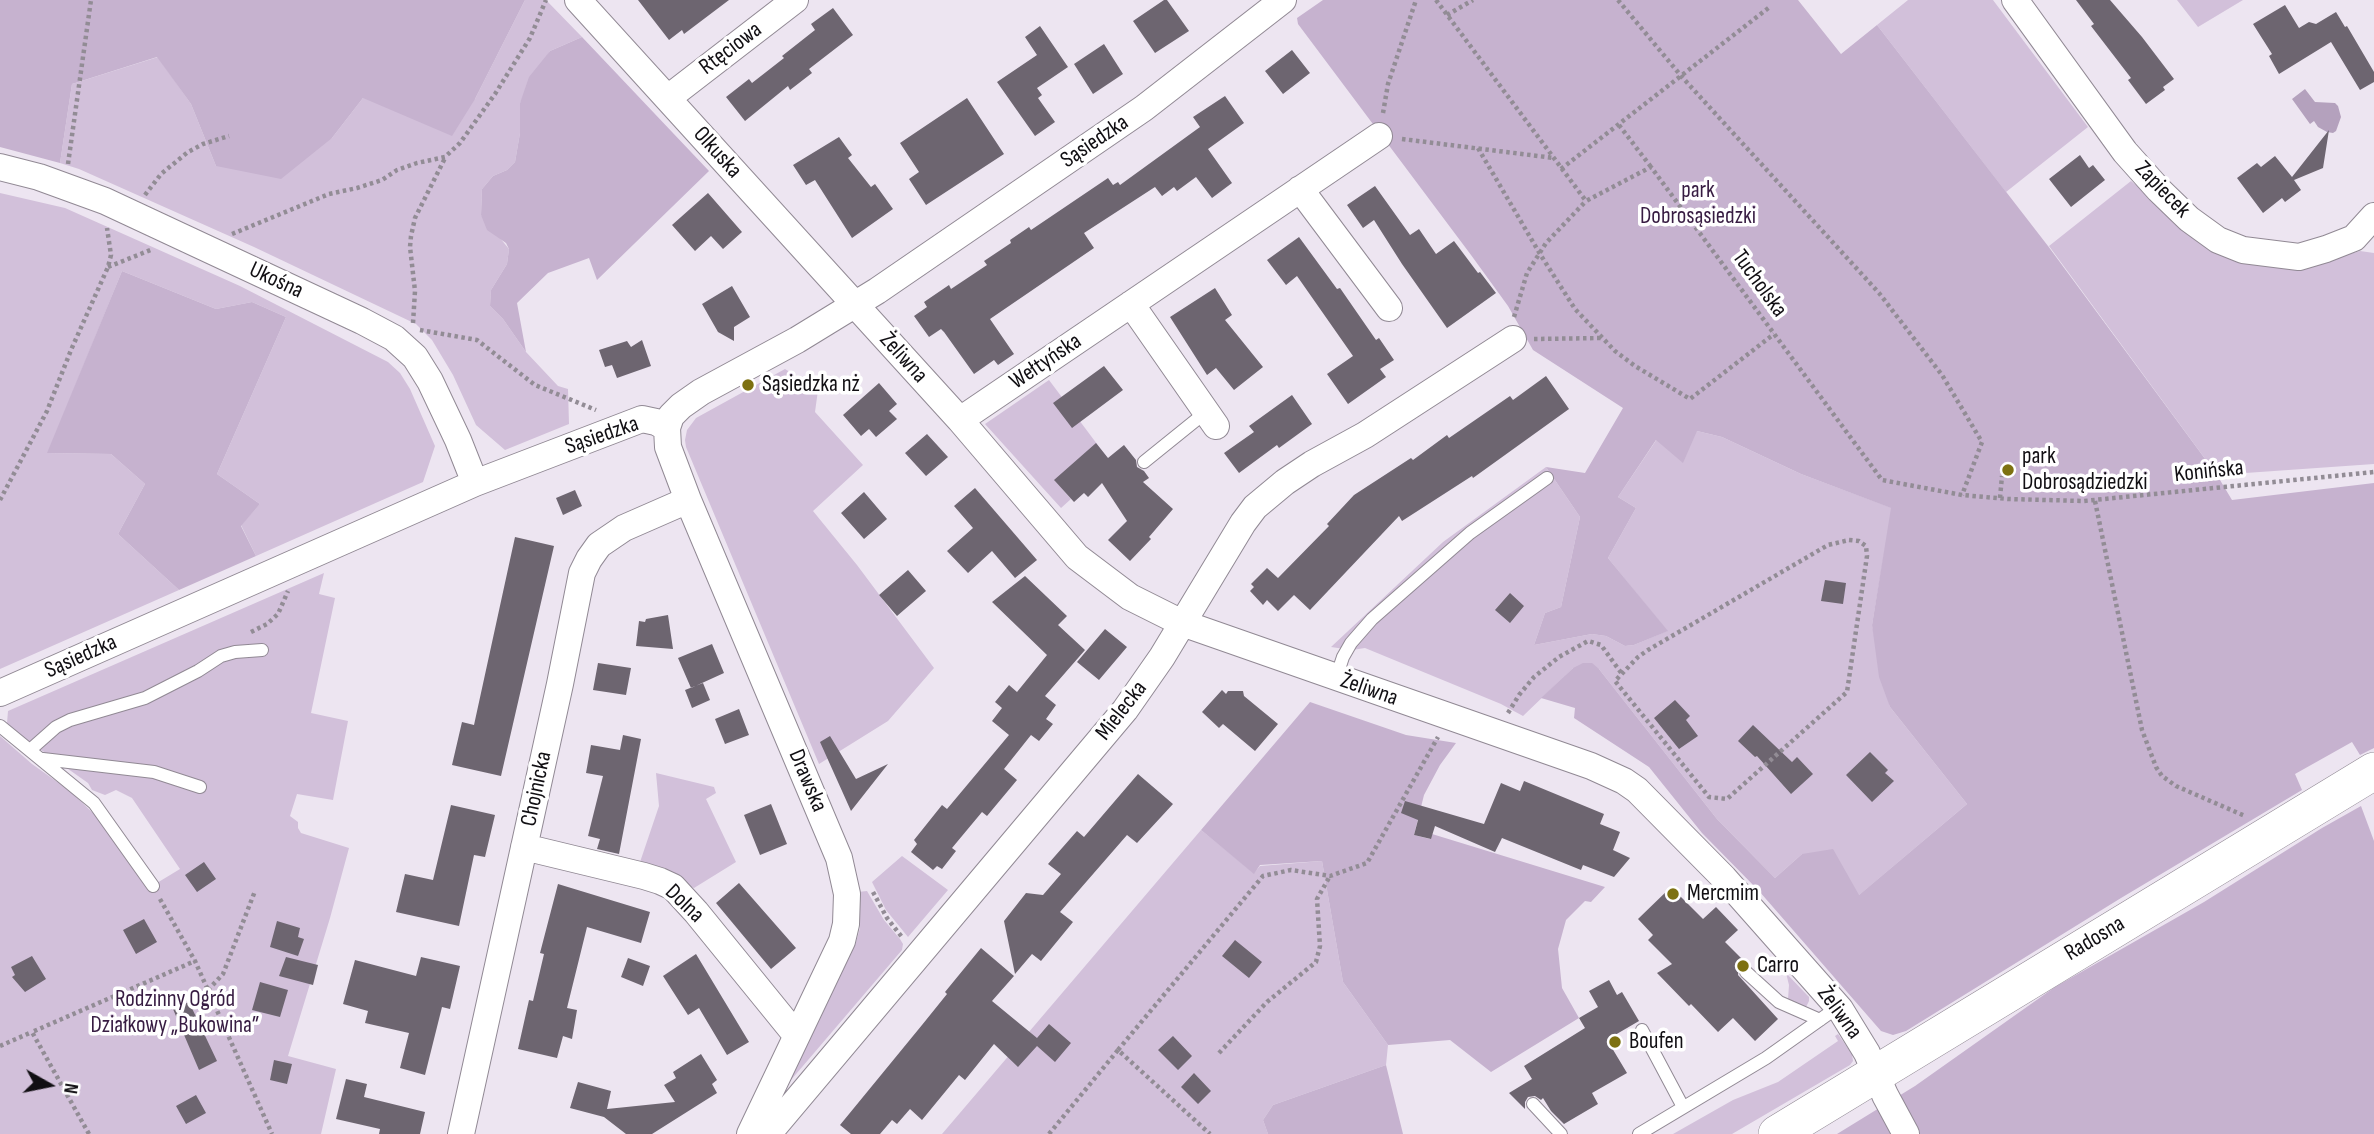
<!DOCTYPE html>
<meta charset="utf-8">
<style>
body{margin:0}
#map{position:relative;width:2374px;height:1134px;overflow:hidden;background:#ede5f1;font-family:"Sofia Sans Condensed",sans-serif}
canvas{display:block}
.north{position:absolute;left:14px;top:1050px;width:70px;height:70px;-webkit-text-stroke:5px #fff;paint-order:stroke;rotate:99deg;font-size:19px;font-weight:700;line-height:28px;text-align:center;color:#110f13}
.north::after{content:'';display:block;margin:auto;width:24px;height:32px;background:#110f13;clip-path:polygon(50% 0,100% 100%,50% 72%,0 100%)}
</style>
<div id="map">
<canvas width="2374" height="1134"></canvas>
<div class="north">N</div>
</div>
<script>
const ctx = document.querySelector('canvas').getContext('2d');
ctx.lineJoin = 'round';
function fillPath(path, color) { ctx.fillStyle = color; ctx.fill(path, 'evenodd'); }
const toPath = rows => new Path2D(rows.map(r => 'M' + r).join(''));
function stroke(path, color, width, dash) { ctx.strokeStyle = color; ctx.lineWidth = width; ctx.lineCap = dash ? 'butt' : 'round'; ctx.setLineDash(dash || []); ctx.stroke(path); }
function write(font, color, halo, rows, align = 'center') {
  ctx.font = font + ' "Sofia Sans Condensed",sans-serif'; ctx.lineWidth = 7; ctx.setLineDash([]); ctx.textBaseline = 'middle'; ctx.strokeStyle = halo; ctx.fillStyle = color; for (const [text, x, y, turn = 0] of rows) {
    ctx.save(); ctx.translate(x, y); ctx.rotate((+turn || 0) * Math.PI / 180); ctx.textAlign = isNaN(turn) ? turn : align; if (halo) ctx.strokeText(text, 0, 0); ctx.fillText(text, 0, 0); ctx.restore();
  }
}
const green = toPath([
 [525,0,546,0,582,37,550,51,520,103,520,133,515,162,507,170,493,176,482,189,481,215,509,249,507,264,491,290,490,306,503,319,526,352,558,386,568,389,569,424,505,450,476,425,453,375,432,340,416,324,254,247,79,169,60,163,72,84,158,57,191,104,216,166,332,138,363,98,475,99],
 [1908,0,1993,0,2088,127,2006,192,1877,25],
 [2177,0,2243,0,2198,27],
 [2131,181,2212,247,2333,259,2360,251,2374,253,2374,464,2217,475,2049,246],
 [0,193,65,208,240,286,388,362,400,373,410,389,435,446,423,482,256,556,241,525,260,504,217,474,286,317,252,302,216,309,122,271,48,453,111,454,145,484,118,534,179,590,0,669],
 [785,369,818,390,815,412,863,465,813,511,857,565,934,668,888,721,819,764,686,447,685,440,687,430,696,418],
 [1049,380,1106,456,1055,481,1071,499,1061,508,985,424],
 [1697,431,1722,437,1801,474,1892,508,1872,625,1890,707,1967,804,1858,896,1802,854,1775,878,1717,819,1599,669,1573,668,1523,716,1501,704,1365,648,1352,650,1331,647,1443,542,1546,467,1580,517,1561,607,1545,613,1534,645,1592,634,1606,636,1625,646,1634,645,1667,631,1608,558,1636,508,1618,497,1657,439],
 [324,573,319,594,335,598,311,713,348,721,333,800,297,794,290,816,298,822,298,828,301,833,349,848,330,918,288,1056,336,1069,321,1134,0,1134,0,736,32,764,70,791,95,815,147,889,180,869,132,798,116,790,105,795,92,790,88,783,10,728,7,723,8,711],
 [656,773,714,787,716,793,706,799,736,862,694,888,638,868,659,806],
 [1201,830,1254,873,1260,866,1322,861,1343,982,1388,1045,1386,1065,1273,1105,1263,1120,1268,1134,942,1134],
 [902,856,948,890,908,937,886,910,872,882],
 [867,891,884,920,900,939,903,944,902,950,785,1087,856,942,860,928,858,892],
 [1786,973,1809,997,1809,1001,1806,1007,1788,999,1789,985],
 [1838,1034,1852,1054,1853,1061,1850,1065,1732,1134,1673,1134,1733,1100,1778,1082,1838,1041,1835,1036]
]);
const forest = toPath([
 [0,0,525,0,475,99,452,136,363,98,332,138,281,179,216,166,191,104,157,57,72,84,60,163,0,147],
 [1323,0,1798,0,1841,54,1877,25,2048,246,2217,475,2232,500,2374,483,2374,748,2360,755,2352,742,2295,774,2302,790,2121,898,1906,1031,1893,1035,1881,1031,1759,891,1702,833,1649,767,1574,718,1575,708,1541,698,1573,668,1583,663,1592,663,1599,669,1717,819,1775,878,1802,854,1833,849,1859,895,1967,804,1890,707,1879,677,1872,625,1891,508,1801,474,1722,437,1697,431,1683,463,1656,440,1618,497,1636,508,1608,558,1668,631,1634,645,1625,646,1606,636,1592,634,1534,645,1545,613,1561,607,1580,517,1546,467,1585,473,1623,408,1533,350,1508,306,1471,255,1298,24,1297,18],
 [582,37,709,171,597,280,589,258,548,273,517,303,526,352,503,319,490,306,491,290,507,264,509,249,506,243,487,230,481,215,482,189,493,176,507,170,515,162,520,133,520,103,529,77,550,51],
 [122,271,216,309,252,302,286,317,217,474,260,504,241,526,256,556,179,590,118,534,145,484,111,454,47,453],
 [1310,702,1406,735,1456,743,1440,765,1424,795,1414,835,1430,839,1432,834,1605,887,1591,902,1585,901,1566,920,1558,949,1562,988,1579,1018,1491,1072,1450,1040,1388,1045,1343,982,1322,861,1260,865,1254,874,1201,830],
 [2361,806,2374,841,2374,1134,1837,1134,1915,1086,2055,987,2204,902,2322,828],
 [1386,1065,1403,1134,1268,1134,1263,1120,1273,1105]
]);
const water = toPath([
 [2305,89,2315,102,2335,103,2338,106,2341,117,2336,131,2333,133,2327,132,2318,127,2314,121,2310,124,2292,99]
]);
const building = toPath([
 [638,0,729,0,684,34,682,30,669,40],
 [1164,0,1167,0,1189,31,1155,53,1133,21],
 [2076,0,2110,0,2142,37,2174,79,2163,87,2165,90,2146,104,2128,80,2131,78,2091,26,2094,24],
 [2285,5,2299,28,2309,22,2316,24,2336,12,2345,27,2347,26,2374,72,2374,82,2360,90,2331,42,2279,74,2269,56,2272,54,2253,24],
 [833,8,853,35,809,69,812,73,790,90,788,86,745,121,726,97,749,79,752,83,784,58,782,56,815,30,811,24],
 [1040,26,1068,67,1037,88,1042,95,1038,98,1055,122,1035,136,997,82,1037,55,1025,37],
 [1104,44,1123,74,1093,94,1074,64],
 [1292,50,1310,73,1283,94,1265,71],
 [1225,96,1244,123,1208,149,1232,183,1212,198,1196,177,1177,191,1174,187,1162,196,1155,187,1084,233,1094,248,990,319,1014,354,998,365,994,360,974,374,944,332,941,329,929,337,914,316,927,307,924,302,949,285,951,289,987,265,984,261,1011,243,1010,240,1029,227,1031,230,1108,178,1113,185,1118,182,1120,185,1200,127,1193,117],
 [967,98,1004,154,926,205,909,179,919,172,900,143],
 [2329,130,2323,168,2294,180,2301,190,2285,202,2282,198,2263,213,2237,178,2257,163,2261,167,2275,156,2292,177],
 [839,137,852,155,848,158,871,187,875,184,893,209,852,238,815,180,806,185,793,165],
 [2080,155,2089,168,2093,165,2105,180,2071,207,2049,179],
 [1375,186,1410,235,1419,229,1436,254,1454,241,1478,273,1480,272,1496,293,1447,328,1402,264,1374,220,1363,228,1347,205],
 [708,193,742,232,723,249,711,236,695,251,672,225],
 [1299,237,1337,289,1340,288,1376,340,1379,338,1394,360,1380,369,1386,377,1348,404,1327,374,1353,356,1297,276,1286,285,1267,260],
 [732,286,750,317,734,327,734,341,718,332,702,304],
 [1215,288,1232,315,1225,320,1263,367,1234,390,1216,368,1207,375,1170,317],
 [642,340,651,366,617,378,612,365,605,367,599,350,627,341,631,347],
 [1104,366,1123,390,1072,428,1053,403],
 [1546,376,1569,409,1473,478,1472,476,1402,521,1399,516,1310,610,1294,595,1278,611,1267,600,1263,605,1250,591,1254,587,1251,584,1267,568,1278,578,1329,526,1327,524,1354,495,1411,458,1413,460,1447,435,1449,438,1510,396,1513,400],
 [879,383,897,404,889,411,897,419,876,437,869,429,861,436,843,415],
 [1292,395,1312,424,1279,448,1277,445,1239,473,1224,453,1254,432,1249,426],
 [927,434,948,457,926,476,905,453],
 [1096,443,1108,458,1124,445,1136,460,1137,467,1144,471,1149,478,1143,482,1173,509,1149,537,1151,539,1130,561,1108,540,1127,521,1102,483,1088,497,1084,493,1074,502,1054,480],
 [975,488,1037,560,1015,578,992,551,968,573,947,551,973,528,954,506],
 [575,490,582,506,563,515,556,498],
 [864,492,887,519,864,539,841,513],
 [515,537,554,546,501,776,452,765,462,722,474,725],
 [908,570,926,591,897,616,879,595],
 [1025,576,1067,616,1058,625,1085,650,1045,696,1056,705,1046,719,1053,724,1039,741,1031,735,1004,769,1017,780,987,816,982,812,952,848,956,851,942,869,937,866,933,870,911,852,917,844,914,840,942,805,947,809,1009,735,992,721,1002,708,995,702,1009,685,1017,692,1047,655,992,602],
 [1825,580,1846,583,1843,604,1821,601],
 [1510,593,1524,606,1510,623,1495,610],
 [668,615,673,649,636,646,639,621,645,622,646,619],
 [1105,629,1127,647,1099,680,1077,662],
 [712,644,724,673,691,688,678,658],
 [598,663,631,668,626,695,593,690],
 [703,683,710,700,692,708,685,690],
 [1222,690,1226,694,1228,691,1243,691,1244,696,1278,724,1255,751,1223,724,1219,728,1202,712],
 [1675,700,1690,716,1686,720,1698,736,1679,749,1654,718],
 [739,709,749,735,725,744,715,719],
 [1753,725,1792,762,1797,757,1813,774,1791,794,1757,756,1755,757,1738,741],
 [623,735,641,739,619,854,597,849,600,839,588,836,603,776,586,773,591,745,620,750],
 [830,736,856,779,888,764,851,811,820,742],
 [1870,752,1888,770,1885,773,1894,781,1872,802,1846,775],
 [1138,774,1173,804,1137,843,1127,835,1060,912,1073,922,1041,961,1032,954,1015,974,1004,921,1026,893,1043,895,1061,874,1048,864,1077,831,1084,837],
 [1524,781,1604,814,1600,824,1620,832,1613,850,1630,858,1614,877,1583,865,1581,870,1502,838,1495,852,1435,826,1431,839,1414,835,1418,820,1401,813,1405,801,1484,824,1501,783,1520,791],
 [771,804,787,844,760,855,744,815],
 [451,805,495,815,485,857,474,855,459,926,396,912,405,874,433,880],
 [204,862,216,879,197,892,185,875],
 [739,883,796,948,771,969,716,903],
 [558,884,650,912,641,943,587,927,567,1008,577,1010,572,1039,563,1036,557,1058,518,1049,529,1000,533,1001,544,954,540,953],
 [1671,887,1703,919,1716,907,1738,930,1725,942,1746,963,1739,967,1738,975,1778,1019,1755,1041,1733,1018,1718,1032,1691,1004,1689,1006,1657,973,1672,964,1648,940,1653,935,1638,919],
 [144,919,157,942,136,954,123,930],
 [277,921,300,928,298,937,304,939,298,956,270,947],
 [1235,940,1262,962,1249,978,1222,956],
 [981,948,1014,976,992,1001,1037,1038,1049,1024,1071,1043,1055,1062,1037,1046,1018,1067,994,1044,965,1080,959,1075,922,1120,910,1109,897,1124,892,1120,880,1134,851,1134,840,1125,922,1025,947,994,945,992],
 [696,954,749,1042,727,1055,699,1008,688,1015,663,976],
 [32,956,46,979,25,992,12,977,15,975,11,967],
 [286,957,318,965,313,985,279,976],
 [421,957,460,966,450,1009,442,1007,425,1075,400,1068,409,1033,365,1023,368,1011,343,1004,355,960,416,976],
 [628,958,650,966,643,986,621,977],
 [1609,980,1617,995,1622,992,1639,1021,1615,1035,1619,1043,1612,1048,1627,1073,1592,1093,1598,1104,1564,1124,1551,1111,1543,1098,1541,1100,1535,1096,1528,1097,1525,1102,1525,1109,1509,1093,1532,1079,1524,1066,1585,1028,1579,1018,1598,1007,1589,991],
 [260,982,288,990,280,1017,252,1010],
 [189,1002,217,1061,199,1070,173,1009],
 [1173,1036,1192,1056,1178,1070,1158,1050],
 [701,1054,717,1080,712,1084,717,1093,652,1134,626,1134,604,1117,570,1108,578,1082,611,1091,607,1109,675,1102,664,1085,676,1078,673,1072],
 [274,1060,292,1064,287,1084,270,1080],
 [1194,1073,1211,1091,1198,1104,1181,1087],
 [346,1079,367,1084,364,1097,425,1112,420,1134,379,1134,380,1129,336,1119],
 [196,1095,206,1113,186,1124,176,1106]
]);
const path = toPath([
 [1436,0,1586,201,1651,167,1882,480,1962,495,2008,499,2084,501,2374,472],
 [1618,0,1682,77,1879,293,1942,375,1982,442,1962,495],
 [1447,15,1473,0],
 [1383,113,1388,84,1416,0],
 [1619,125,1651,167],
 [1402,139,1554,158],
 [1478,148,1540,254,1575,309,1615,351,1635,366,1690,399,1774,334],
 [68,164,91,0],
 [1561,169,1771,6],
 [145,195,161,174,188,152,203,144,229,136],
 [232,234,329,194,357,188,382,180,397,170,417,163,445,157,460,143,495,94,530,38,546,0],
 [108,267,153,249],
 [1514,317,1527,273,1546,243,1586,201],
 [413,323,415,291,410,247,411,236,415,218,445,158],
 [420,330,477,340,535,385,596,410],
 [1534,339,1602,338],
 [2000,498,2002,476],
 [0,500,47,411,71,350,108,267,111,255,107,228],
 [2095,501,2142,730,2156,767,2162,776,2176,786,2245,816],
 [1849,540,1859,541,1866,546,1867,556,1847,692,1727,799,1709,797,1615,681,1638,657,1648,650,1828,545,1849,540],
 [251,632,267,624,278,614,288,591],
 [1508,713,1519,695,1534,677,1559,657,1588,641,1601,645,1622,674],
 [873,892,887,918,902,937],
 [160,899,195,961,272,1134],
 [208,990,223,974,255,891],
 [0,1046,32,1032],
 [1118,1050,1263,876,1291,870,1330,876,1367,863,1438,737],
 [1219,1053,1267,1002,1316,962,1320,946,1317,899,1330,876],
 [89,1134,32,1032,195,961],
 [1049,1134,1118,1050,1210,1134]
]);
const service = toPath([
 [1144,462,1206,412],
 [1336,678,1343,657,1351,643,1372,619,1470,533,1547,478],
 [0,726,94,803,153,886],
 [30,750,56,727,70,720,145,698,198,671,221,656,235,652,262,650],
 [43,759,154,772,200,787],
 [1746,972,1779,1002,1820,1020],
 [1642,1030,1683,1107],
 [1533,1104,1561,1134],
 [1639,1134,1766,1058,1838,1007]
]);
const minor = toPath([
 [578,0,960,420,1077,557,1130,597,1182,623,1591,766,1624,781,1637,790,1724,878,1840,1009,1867,1053,1885,1095,1906,1134],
 [2015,0,2125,152,2159,190,2189,219,2218,240,2243,250,2299,257,2326,249,2354,238,2374,216],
 [668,98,795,0],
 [0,167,39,177,105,201,362,321,394,338,415,357,430,381,458,440,475,483],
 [1300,189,1389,308],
 [1131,304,1216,426],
 [960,420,1379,136],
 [0,693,475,483,642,419,656,422,667,428],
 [524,847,644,876,660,881,673,887,696,912,796,1035],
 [461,1134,560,684,582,573,589,559,599,545,624,528,688,500],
 [750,1134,842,941,846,924,847,894,839,858,688,500,668,447,667,428,671,416,681,406,701,392,797,340,877,291,1144,108,1283,0],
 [768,1134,1125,710,1162,657,1243,523,1255,507,1285,482,1312,464,1365,435,1513,339]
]);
const secondary = toPath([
 [1777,1134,2374,771]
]);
const markers = [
 [748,385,7,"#7d7111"],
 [2008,470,7,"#7d7111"],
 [1673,894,7,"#7d7111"],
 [1743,966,7,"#7d7111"],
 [1615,1042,7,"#7d7111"]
];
const streetNames = [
 ["Rtęciowa",731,49,-37],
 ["Sąsiedzka",1095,142,-34],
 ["Olkuska",717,153,48],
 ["Zapiecek",2162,190,46],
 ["Ukośna",276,281,25],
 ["Tucholska",1759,284,54],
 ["Żeliwna",903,358,48],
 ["Wełtyńska",1046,362,-34],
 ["Sąsiedzka",602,436,-19],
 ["Konińska",2209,472,-6],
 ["Sąsiedzka",81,657,-24],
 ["Żeliwna",1369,690,19],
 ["Mielecka",1122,711,-52],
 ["Drawska",807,781,67],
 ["Chojnicka",537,789,-78],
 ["Dolna",684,904,44],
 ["Radosna",2095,939,-31],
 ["Żeliwna",1839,1013,54]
];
const parkNames = [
 ["park",1698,191],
 ["Dobrosąsiedzki",1698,217],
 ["Rodzinny Ogród",175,1000],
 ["Działkowy „Bukowina”",175,1026]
];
const poiNames = [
 ["Sąsiedzka nż",762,385],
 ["park",2022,457],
 ["Dobrosądziedzki",2022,483],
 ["Mercmim",1687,894],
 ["Carro",1757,966],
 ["Boufen",1629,1042]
];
fillPath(green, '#d2c0da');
fillPath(forest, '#c6b2cf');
fillPath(water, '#b4a1bd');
fillPath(building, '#6d6570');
stroke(service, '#918994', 14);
stroke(minor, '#918994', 28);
stroke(secondary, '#918994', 38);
stroke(path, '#928c95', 4.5, [3.5, 3.5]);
stroke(service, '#fff', 12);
stroke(minor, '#fff', 26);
stroke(secondary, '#fff', 37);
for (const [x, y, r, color] of markers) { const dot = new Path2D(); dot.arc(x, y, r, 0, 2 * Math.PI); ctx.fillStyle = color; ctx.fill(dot); stroke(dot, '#fff', 2.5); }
write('23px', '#110f13', '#fff', streetNames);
write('23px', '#371c42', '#fff', parkNames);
write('23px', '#110f13', '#fff', poiNames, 'left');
</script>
